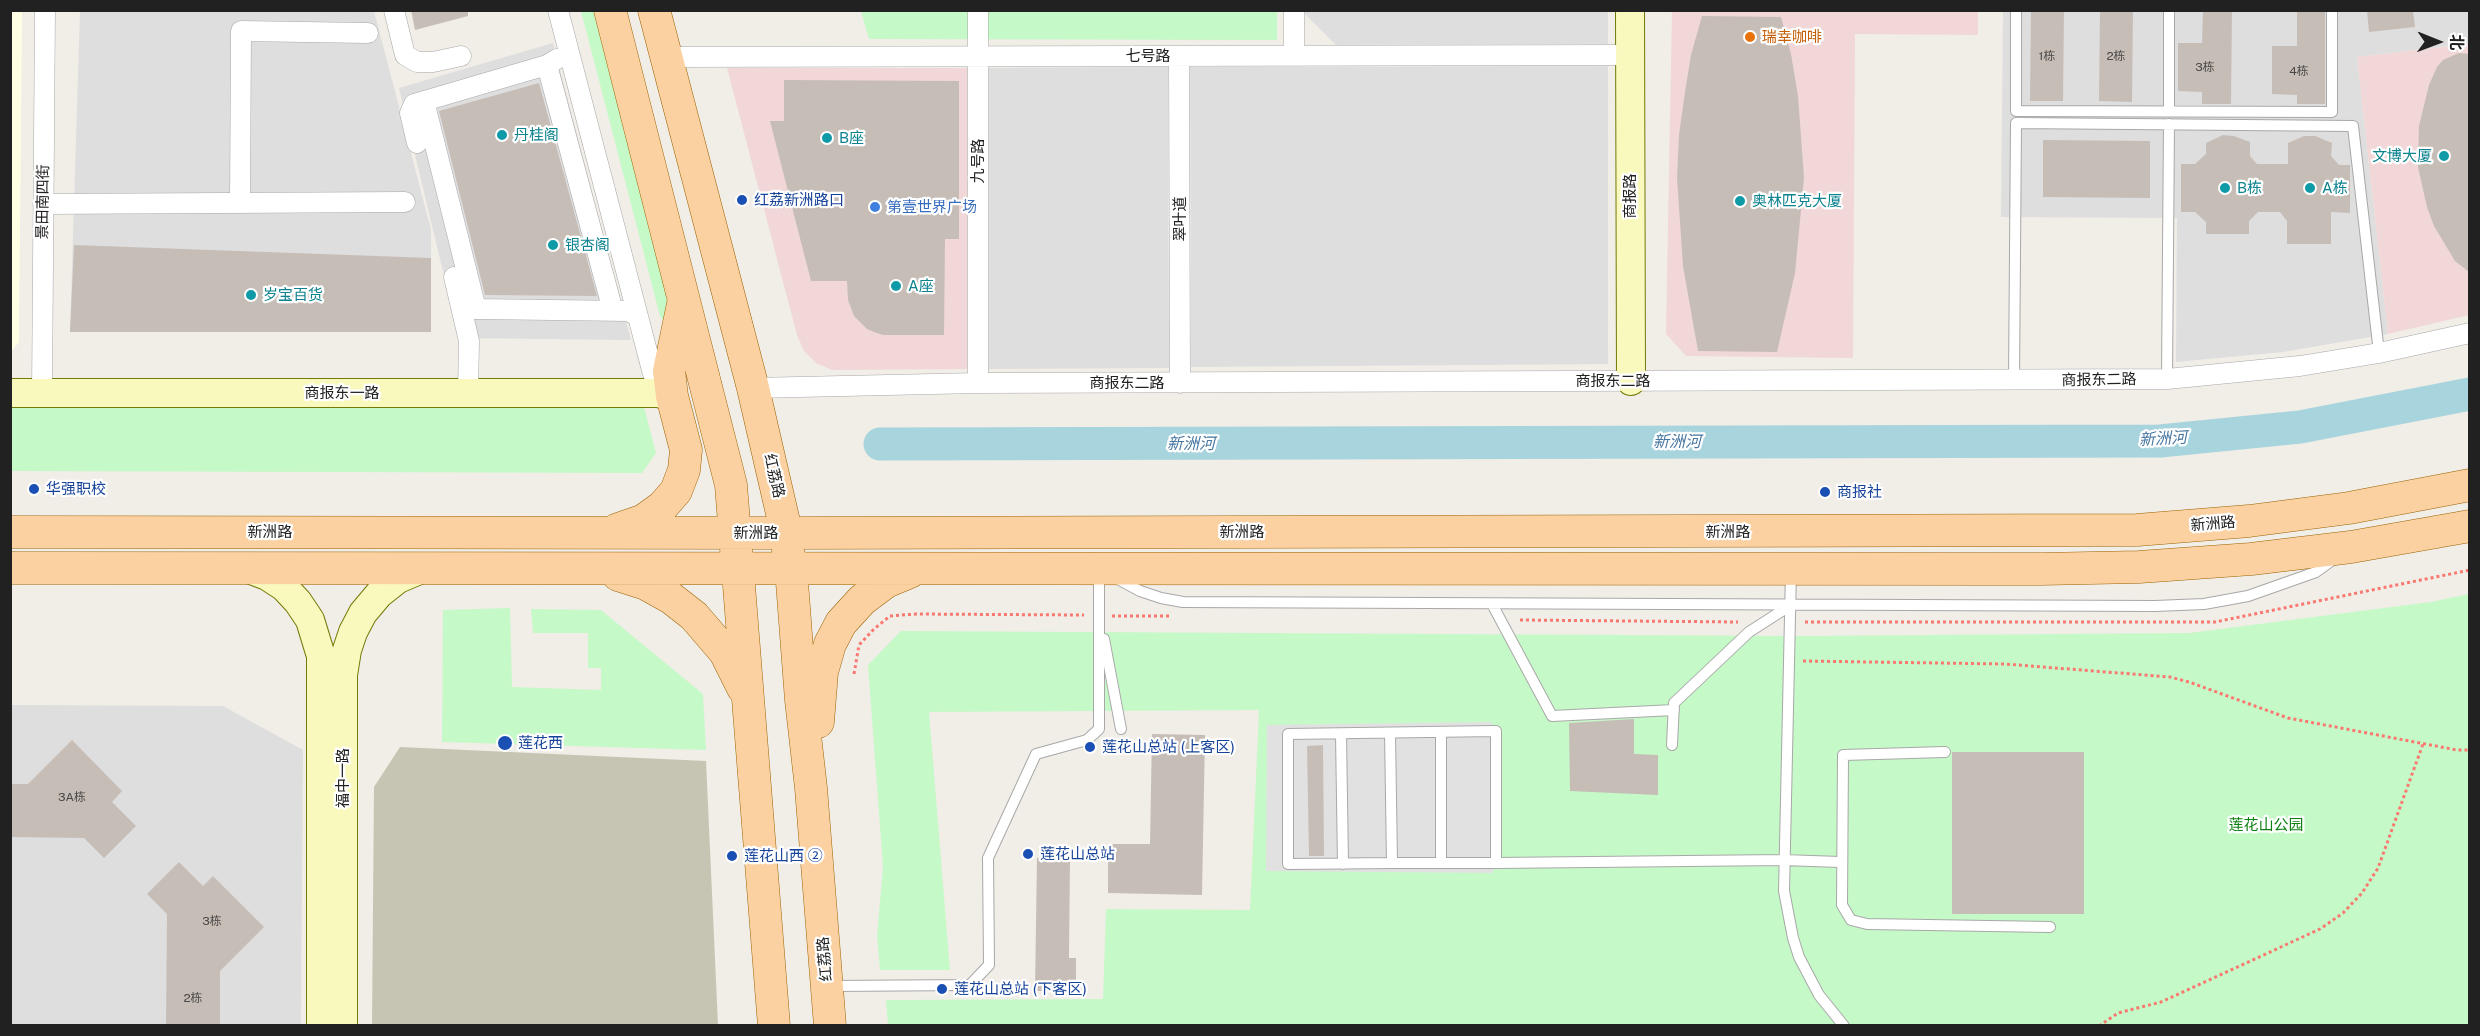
<!DOCTYPE html>
<meta charset="utf-8">
<style>
body{margin:0}
#map{position:relative;width:2480px;height:1036px;overflow:hidden;background:#f1ede7;font-family:"Public Sans","Noto Sans SC",sans-serif}
canvas{display:block}
.frame{position:absolute;inset:0;border:12px solid #212121;pointer-events:none}
.north{position:absolute;left:2408px;top:12px;width:60px;height:60px;-webkit-text-stroke:4px #fff;paint-order:stroke;rotate:91deg;font-size:16px;font-weight:700;line-height:24px;text-align:center;color:#212121}
.north::after{content:'';display:block;margin:auto;width:21px;height:27px;background:#212121;clip-path:polygon(50% 0,100% 100%,50% 72%,0 100%)}
</style>
<div id="map">
<canvas width="2480" height="1036"></canvas>
<div class="frame"></div>
<div class="north">北</div>
</div>
<script>
const ctx = document.querySelector('canvas').getContext('2d');
ctx.lineJoin = 'round';
function fillPath(path, color) { ctx.fillStyle = color; ctx.fill(path, 'evenodd'); }
const toPath = rows => new Path2D(rows.map(r => 'M' + r).join(''));
function stroke(path, color, width, dash) { ctx.strokeStyle = color; ctx.lineWidth = width; ctx.lineCap = dash ? 'butt' : 'round'; ctx.setLineDash(dash || []); ctx.stroke(path); }
function write(font, color, halo, rows, align = 'center') {
  ctx.font = font + ' "Public Sans","Noto Sans SC",sans-serif'; ctx.lineWidth = 4.5; ctx.setLineDash([]); ctx.textBaseline = 'middle'; ctx.strokeStyle = halo; ctx.fillStyle = color; for (const [text, x, y, turn = 0] of rows) {
    ctx.save(); ctx.translate(x, y); ctx.rotate((+turn || 0) * Math.PI / 180); ctx.textAlign = isNaN(turn) ? turn : align; if (halo) ctx.strokeText(text, 0, 0); ctx.fillText(text, 0, 0); ctx.restore();
  }
}
const residential = toPath([
 [80,11,374,11,431,230,431,332,70,332],
 [1305,11,1608,11,1608,44,1336,45,1305,14],
 [2003,11,2469,11,2469,44,2357,57,2388,334,2283,352,2176,362,2177,218,2001,217],
 [553,43,631,340,459,338,399,88],
 [1608,66,1608,364,1191,367,1190,67],
 [1168,67,1169,368,989,369,989,68],
 [11,705,223,706,303,750,301,1025,11,1026]
]);
const commercial = toPath([
 [1672,11,1978,11,1978,35,1855,34,1853,358,1686,356,1666,334],
 [2469,44,2469,315,2388,334,2357,57],
 [727,68,967,68,967,369,832,370,816,363,804,351,797,335]
]);
const education = toPath([
 [22,10,19,342,11,352,10,11]
]);
const construction = toPath([
 [400,747,706,761,718,1025,372,1025,374,787]
]);
const park = toPath([
 [581,11,603,11,671,270,666,325,660,316],
 [861,11,1277,11,1277,40,869,39],
 [11,406,644,407,656,453,642,473,11,471],
 [2469,594,2469,1025,888,1025,886,1000,1103,999,1106,909,1250,910,1259,710,929,712,950,970,880,970,877,936,883,867,868,665,901,631,1801,636,2189,633,2431,602],
 [510,608,512,687,601,690,601,668,588,668,588,633,533,633,531,609,601,610,703,694,706,750,442,742,443,610]
]);
const parking = toPath([
 [1492,722,1493,873,1266,871,1267,725]
]);
const river = toPath([
 [880,444,2160,441,2300,427,2470,394]
]);
const building = toPath([
 [411,10,468,10,468,16,415,30],
 [2031,10,2064,10,2063,101,2030,101],
 [2100,10,2133,10,2132,102,2099,101],
 [2203,10,2232,10,2231,104,2202,104,2202,92,2178,91,2178,43,2202,43],
 [2297,10,2325,10,2325,104,2297,104,2297,95,2272,94,2272,46,2297,46],
 [2367,10,2413,10,2415,27,2369,32],
 [1702,16,1781,17,1791,54,1798,96,1804,178,1795,273,1777,352,1698,351,1683,266,1677,178,1679,135,1685,92,1691,55],
 [2459,53,2469,54,2469,272,2455,261,2434,226,2427,207,2418,167,2419,126,2429,85,2437,67,2443,60],
 [784,80,959,81,959,239,945,239,944,335,883,335,874,332,867,329,854,316,848,300,847,281,811,281,770,121,784,121],
 [539,83,597,296,485,295,439,111],
 [2223,135,2234,136,2250,142,2250,156,2257,164,2288,164,2288,143,2304,136,2315,136,2332,143,2331,156,2339,165,2350,165,2350,213,2331,212,2331,244,2287,244,2287,221,2280,212,2258,212,2249,221,2249,234,2206,234,2206,222,2195,212,2181,212,2181,164,2195,164,2206,154,2206,143],
 [2043,140,2150,141,2150,198,2043,197],
 [74,245,431,258,431,332,70,332],
 [1634,719,1634,754,1658,755,1658,795,1570,791,1569,723],
 [1152,734,1205,735,1202,895,1108,893,1108,844,1150,844],
 [72,740,122,791,112,802,136,826,104,858,84,838,10,837,10,784,28,784],
 [1323,745,1324,856,1309,856,1307,746],
 [1952,752,2084,752,2084,914,1952,914],
 [1037,858,1070,858,1069,958,1076,958,1076,991,1035,991],
 [179,862,203,886,213,876,264,927,220,971,220,1026,166,1026,167,914,147,894]
]);
const path = toPath([
 [1112,616,1171,616],
 [1520,620,1738,622],
 [1805,622,2215,622,2470,570],
 [1803,661,2005,664,2170,677,2189,682,2288,718,2457,750,2470,750],
 [854,674,859,645,874,629,890,616,916,614,1084,615],
 [2099,1026,2118,1013,2161,1002,2320,929,2343,913,2362,893,2378,868,2423,744]
]);
const lane = toPath([
 [2016,10,2016,111,2332,112,2332,10],
 [2169,111,2169,10],
 [2167,379,2169,124],
 [2014,380,2016,123,2353,126,2379,353],
 [1791,571,1784,891,1793,938,1799,957,1819,995,1844,1026],
 [1116,578,1140,591,1161,598,1183,602,2155,606,2204,604,2248,596,2316,572,2334,559],
 [1492,604,1552,716,1674,710],
 [1104,639,1121,729],
 [1390,733,1392,863],
 [1441,733,1441,863],
 [1341,734,1343,864],
 [1672,745,1674,703,1749,632,1791,605],
 [1945,752,1843,755,1842,905,1851,920,1867,924,2050,927],
 [1496,863,1496,731,1288,734,1288,864,1392,863,1496,863,1783,860,1840,862],
 [829,986,970,985,989,965,988,858,1036,754,1087,740,1099,729,1099,571]
]);
const street = toPath([
 [394,10,405,55,417,62,433,62,461,56],
 [558,10,653,374,669,371],
 [978,10,978,383],
 [1294,10,1294,56],
 [1179,56,1180,383],
 [666,57,1630,55],
 [547,65,613,311],
 [424,101,476,309,629,311,638,317],
 [417,143,410,113,414,104,547,65,557,59],
 [240,203,241,31,368,33],
 [43,204,405,202],
 [454,277,469,341,468,393],
 [753,388,978,383,2167,379,2300,366,2379,353,2470,333],
 [42,393,45,10]
]);
const secondary = toPath([
 [1630,10,1631,381],
 [10,393,658,393,672,396],
 [246,568,267,576,284,587,298,602,310,620,321,656,321,1026],
 [343,1026,343,675,347,650,353,632,363,613,379,594,398,579,424,568]
]);
const primary = toPath([
 [610,10,731,485,774,1026],
 [654,10,753,388,784,522,791,569,801,700,811,788,830,1026],
 [618,529,644,520,662,507,676,491,684,470,686,450,672,396,669,371,683,304],
 [10,532,786,533,2137,530,2249,521,2349,508,2470,485],
 [10,568,2041,569,2139,567,2251,559,2351,547,2470,526],
 [618,575,646,584,671,598,694,616,725,652,743,688],
 [818,722,822,672,830,644,841,623,862,600,886,582,910,572]
]);
const markers = [
 [1750,37,6,"#e8710a"],
 [502,135,6,"#0f9aa8"],
 [827,138,6,"#0f9aa8"],
 [2444,156,6,"#0f9aa8"],
 [2225,188,6,"#0f9aa8"],
 [2310,188,6,"#0f9aa8"],
 [742,200,6,"#1a4fb4"],
 [1740,201,6,"#0f9aa8"],
 [875,207,6,"#3f7fe0"],
 [553,245,6,"#0f9aa8"],
 [896,286,6,"#0f9aa8"],
 [251,295,6,"#0f9aa8"],
 [34,489,6,"#1a4fb4"],
 [1825,492,6,"#1a4fb4"],
 [505,743,8,"#1a4fb4"],
 [1090,747,6,"#1a4fb4"],
 [1028,854,6,"#1a4fb4"],
 [732,856,6,"#1a4fb4"],
 [942,989,6,"#1a4fb4"]
];
const numberNames = [
 ["1栋",2047,56],
 ["2栋",2116,56],
 ["3栋",2205,67],
 ["4栋",2299,71],
 ["3A栋",72,797],
 ["3栋",212,921],
 ["2栋",193,998]
];
const foodNames = [
 ["瑞幸咖啡",1762,37]
];
const streetNames = [
 ["七号路",1148,56],
 ["九号路",978,161,-90],
 ["商报路",1630,196,-90],
 ["景田南四街",43,202,-89],
 ["翠叶道",1180,219,-90],
 ["商报东二路",2099,380,-1],
 ["商报东二路",1613,381],
 ["商报东二路",1127,383],
 ["商报东一路",342,393],
 ["红荔路",774,476,77],
 ["新洲路",2213,524,-5],
 ["新洲路",270,532],
 ["新洲路",1242,532],
 ["新洲路",1728,532],
 ["新洲路",756,533],
 ["福中一路",343,778,-90],
 ["红荔路",825,959,-95]
];
const cultureNames = [
 ["丹桂阁",514,135],
 ["B座",839,138],
 ["文博大厦",2432,156,"right"],
 ["B栋",2237,188],
 ["A栋",2322,188],
 ["奥林匹克大厦",1752,201],
 ["银杏阁",565,245],
 ["A座",908,286],
 ["岁宝百货",263,295]
];
const transitNames = [
 ["红荔新洲路口",754,200],
 ["华强职校",46,489],
 ["商报社",1837,492],
 ["莲花西",518,743],
 ["莲花山总站 (上客区)",1102,747],
 ["莲花山总站",1040,854],
 ["莲花山西 ②",744,856],
 ["莲花山总站 (下客区)",954,989]
];
const shopNames = [
 ["第壹世界广场",887,207]
];
const parkNames = [
 ["莲花山公园",2266,825]
];
const waterNames = [
 ["新洲河",2163,439,-3],
 ["新洲河",1677,442],
 ["新洲河",1191,444]
];
fillPath(residential, '#dfdede');
fillPath(commercial, '#f1d7d7');
fillPath(education, '#fffee3');
fillPath(construction, '#c6c5b3');
fillPath(park, '#c6f9c8');
fillPath(parking, '#e1e1e1');
stroke(river, '#a8d4de', 33);
fillPath(building, '#c6bdb7');
stroke(lane, '#a8a8a8', 12);
stroke(street, '#a8a8a8', 21);
stroke(secondary, '#717a06', 30);
stroke(primary, '#9c6301', 33);
stroke(path, '#f97970', 3, [3, 3]);
stroke(lane, '#fff', 10);
stroke(street, '#fff', 20);
stroke(secondary, '#f9f9bd', 28);
stroke(primary, '#fbd1a2', 32);
for (const [x, y, r, color] of markers) { const dot = new Path2D(); dot.arc(x, y, r, 0, 2 * Math.PI); ctx.fillStyle = color; ctx.fill(dot); stroke(dot, '#fff', 2); }
write('12px', '#4a4846', null, numberNames);
write('15px', '#c56008', '#fff', foodNames, 'left');
write('15px', '#212121', '#fff', streetNames);
write('15px', '#0d838f', '#fff', cultureNames, 'left');
write('15px', '#164399', '#fff', transitNames, 'left');
write('15px', '#366cbe', '#fff', shopNames, 'left');
write('15px', '#0d8112', '#fff', parkNames);
write('italic 16px', '#4777a1', '#fff', waterNames);
</script>
